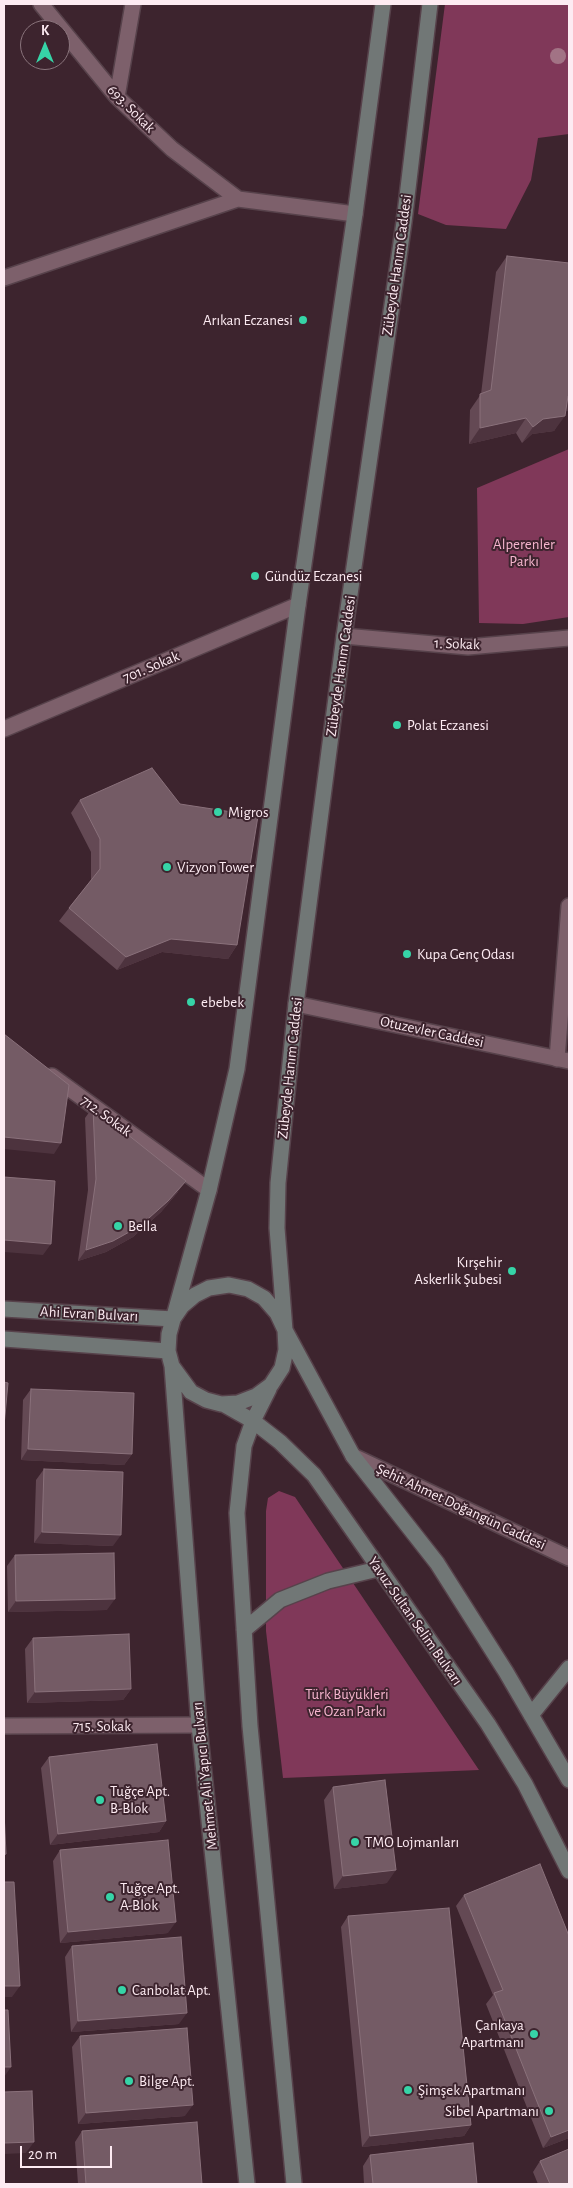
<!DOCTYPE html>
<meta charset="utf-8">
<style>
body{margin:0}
#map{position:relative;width:573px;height:2188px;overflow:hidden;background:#3d242e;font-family:"Alegreya Sans",sans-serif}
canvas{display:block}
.frame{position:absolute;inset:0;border:5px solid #fdebf2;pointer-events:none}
.north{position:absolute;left:20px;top:20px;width:50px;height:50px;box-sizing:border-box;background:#3d242e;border:1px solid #8a747c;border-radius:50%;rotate:0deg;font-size:14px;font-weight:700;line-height:20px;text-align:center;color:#fdebf2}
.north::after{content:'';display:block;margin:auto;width:18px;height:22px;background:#36d4a7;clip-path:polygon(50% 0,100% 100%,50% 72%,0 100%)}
.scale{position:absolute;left:20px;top:2146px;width:92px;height:22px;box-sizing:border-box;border:2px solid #fdebf2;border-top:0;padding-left:6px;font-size:15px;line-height:18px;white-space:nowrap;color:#fdebf2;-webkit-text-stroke:4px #3d242e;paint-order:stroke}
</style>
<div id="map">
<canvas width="573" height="2188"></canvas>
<div class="frame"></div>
<div class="north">K</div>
<div class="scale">20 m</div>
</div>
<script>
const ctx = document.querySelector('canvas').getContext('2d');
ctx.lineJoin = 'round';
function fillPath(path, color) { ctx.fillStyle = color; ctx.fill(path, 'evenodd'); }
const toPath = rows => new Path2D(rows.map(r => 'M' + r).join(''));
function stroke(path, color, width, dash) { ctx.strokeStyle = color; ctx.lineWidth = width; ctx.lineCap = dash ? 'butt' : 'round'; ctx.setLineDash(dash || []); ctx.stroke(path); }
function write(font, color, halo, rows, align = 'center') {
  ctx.font = font + ' "Alegreya Sans",sans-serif'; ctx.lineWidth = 4; ctx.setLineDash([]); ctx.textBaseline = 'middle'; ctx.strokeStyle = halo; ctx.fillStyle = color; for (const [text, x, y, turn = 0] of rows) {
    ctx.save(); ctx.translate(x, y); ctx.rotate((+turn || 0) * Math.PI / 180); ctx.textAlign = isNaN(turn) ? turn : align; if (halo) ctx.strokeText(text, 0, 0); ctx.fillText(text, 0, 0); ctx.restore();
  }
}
const green = toPath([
 [445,4,569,4,569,134,538,138,531,180,506,229,446,225,418,214],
 [569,449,569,617,523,624,479,623,477,488],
 [279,1491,295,1497,479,1770,283,1778,266,1631,266,1511,268,1498]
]);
const minor = toPath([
 [41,4,117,97,172,149,238,199],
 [117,97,133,4],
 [4,278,238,199,355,214],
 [4,729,298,605],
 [557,1059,569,906],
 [52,1076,209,1190],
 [4,1726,199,1725]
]);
const tertiary = toPath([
 [344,636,468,647,569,638],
 [296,1004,569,1061],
 [353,1456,569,1558]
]);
const secondary = toPath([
 [430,4,404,222,344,636,296,1004,278,1183,277,1228,285,1330,353,1456,437,1563,506,1672,569,1780],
 [4,1309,173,1319],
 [173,1319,182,1306,195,1295,209,1288,229,1285,248,1289,264,1298,277,1313,285,1330,286,1350,282,1368,271,1385,256,1396,238,1403,221,1404,206,1400,191,1392,172,1366,168,1351,169,1334,209,1190,237,1069,298,605,355,214,383,4],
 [4,1339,168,1351],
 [172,1366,199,1725,247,2184],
 [269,1389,253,1421,244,1446,237,1513,250,1726,294,2184],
 [223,1404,253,1421,280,1442,314,1475,488,1724,525,1784,569,1871],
 [244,1630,280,1600,328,1581,378,1569],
 [531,1715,569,1668]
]);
const trees = [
 [558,56]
];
const wall = toPath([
 [507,256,566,411,554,431,532,434,522,443,516,433,469,444,470,410,481,394,496,272],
 [80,800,237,945,228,959,162,952,117,970,59,921,69,908,91,880,91,852,71,813],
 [93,1107,178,1192,161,1212,133,1237,106,1252,78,1261,88,1190,85,1118],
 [31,1389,132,1454,124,1465,21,1460,23,1400],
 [44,1469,113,1546,34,1543,36,1480],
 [15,1555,107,1610,8,1612,7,1566],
 [33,1638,131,1689,123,1700,27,1703,25,1649],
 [49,1757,166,1821,159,1832,50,1845,41,1768],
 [333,1787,387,1883,334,1889,324,1800],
 [60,1850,168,1933,60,1943,53,1861],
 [464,1895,569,2138,543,2148,486,2004,493,1995,456,1906],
 [348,1916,471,2125,464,2136,362,2147,341,1927],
 [72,1946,179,2024,71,2032,65,1957],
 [80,2036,185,2116,78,2124,72,2047],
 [82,2131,202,2184,78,2184,75,2142],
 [370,2155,477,2184,364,2184,363,2166],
 [540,2161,569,2184,538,2184,533,2172]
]);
const shadedWall = toPath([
 [568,396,569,396,569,411,557,411],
 [565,416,554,431,532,434,522,443,533,427,543,419],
 [526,418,516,433,469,444,480,428],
 [171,939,237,945,228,959,162,952,117,970,126,957],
 [4,1137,61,1143,54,1154,4,1149],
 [186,1181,178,1192,161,1212,133,1237,106,1252,78,1261,86,1250],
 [4,1240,51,1244,43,1255,4,1252],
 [28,1449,132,1454,124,1465,21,1460],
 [42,1532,121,1535,113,1546,34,1543],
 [115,1599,107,1610,8,1612,16,1601],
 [131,1689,123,1700,27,1703,35,1692],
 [166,1821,159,1832,50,1845,58,1834],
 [396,1870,387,1883,334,1889,343,1876],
 [176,1922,168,1933,60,1943,68,1932],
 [4,1986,20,1986,12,1997,4,1997],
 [187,2013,179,2024,71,2032,78,2021],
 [4,2067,11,2067,4,2077],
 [193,2105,185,2116,78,2124,86,2113],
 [471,2125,464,2136,362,2147,370,2136],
 [569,2130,569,2138,543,2148,551,2137],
 [34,2142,26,2153,4,2154,4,2143]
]);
const building = toPath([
 [507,256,569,263,569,396,568,396,565,416,543,419,533,427,526,418,480,428,480,394,491,390,507,256],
 [152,768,180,804,258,816,237,945,171,939,126,957,69,908,100,869,100,839,80,800,152,768],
 [4,1034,69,1085,61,1143,4,1137,4,1034],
 [93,1107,186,1181,168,1201,140,1226,113,1241,86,1250,96,1179,93,1107],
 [4,1177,55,1181,51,1244,4,1240,4,1177],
 [4,1382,8,1383,4,1426,4,1382],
 [31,1389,134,1393,132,1454,28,1449,31,1389],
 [44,1469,123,1472,121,1535,42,1532,44,1469],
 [114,1553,115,1599,16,1601,15,1555,114,1553],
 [129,1634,131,1689,35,1692,33,1638,129,1634],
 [157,1744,166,1821,58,1834,49,1757,157,1744],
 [385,1780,396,1870,343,1876,333,1787,385,1780],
 [4,1811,6,1854,4,1855,4,1811],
 [168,1840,176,1922,68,1932,60,1850,168,1840],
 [540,1864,569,1936,569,2130,551,2137,494,1993,503,1990,464,1895,540,1864],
 [4,1882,14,1882,20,1986,4,1986,4,1882],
 [449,1908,471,2125,370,2136,348,1916,449,1908],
 [181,1937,187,2013,78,2021,72,1946,181,1937],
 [4,2010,8,2010,11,2067,4,2067,4,2010],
 [187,2028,193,2105,86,2113,80,2036,187,2028],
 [32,2091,34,2142,4,2143,4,2092,32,2091],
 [197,2122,202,2184,86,2184,82,2131,197,2122],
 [473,2143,477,2184,373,2184,370,2155,473,2143],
 [569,2149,569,2184,550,2184,540,2161,569,2149]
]);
const markers = [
 [303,320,5,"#36d4a7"],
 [255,576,5,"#36d4a7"],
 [397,725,5,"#36d4a7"],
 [218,812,5,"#36d4a7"],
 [167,867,5,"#36d4a7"],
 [407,954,5,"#36d4a7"],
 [191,1002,5,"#36d4a7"],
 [118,1226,5,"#36d4a7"],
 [512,1271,5,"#36d4a7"],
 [100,1800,5,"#36d4a7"],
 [355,1842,5,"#36d4a7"],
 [110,1897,5,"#36d4a7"],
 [122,1990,5,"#36d4a7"],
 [534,2034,5,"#36d4a7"],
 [129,2081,5,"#36d4a7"],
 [408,2090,5,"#36d4a7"],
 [549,2111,5,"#36d4a7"]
];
const streetNames = [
 ["693. Sokak",131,109,45],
 ["Zübeyde Hanım Caddesi",397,265,-82],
 ["1. Sokak",457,644,2],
 ["Zübeyde Hanım Caddesi",341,666,-82],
 ["701. Sokak",151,667,-23],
 ["Otuzevler Caddesi",432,1032,12],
 ["Zübeyde Hanım Caddesi",290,1068,-84],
 ["712. Sokak",106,1116,36],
 ["Ahi Evran Bulvarı",89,1314,3],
 ["Şehit Ahmet Doğangün Caddesi",461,1507,25],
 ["Yavuz Sultan Selim Bulvarı",415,1621,55],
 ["715. Sokak",102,1726],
 ["Mehmet Ali Yapıcı Bulvarı",205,1776,-96]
];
const poiNames = [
 ["Arıkan Eczanesi",293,320,"right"],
 ["Gündüz Eczanesi",265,576],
 ["Polat Eczanesi",407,725],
 ["Migros",228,812],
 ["Vizyon Tower",177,867],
 ["Kupa Genç Odası",417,954],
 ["ebebek",201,1002],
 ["Bella",128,1226],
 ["Kırşehir",502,1262,"right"],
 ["Askerlik Şubesi",502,1279,"right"],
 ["Tuğçe Apt.",110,1791],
 ["B-Blok",110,1808],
 ["TMO Lojmanları",365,1842],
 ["Tuğçe Apt.",120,1888],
 ["A-Blok",120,1905],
 ["Canbolat Apt.",132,1990],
 ["Çankaya",524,2025,"right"],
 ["Apartmanı",524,2042,"right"],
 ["Bilge Apt.",139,2081],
 ["Şimşek Apartmanı",418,2090],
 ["Sibel Apartmanı",539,2111,"right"]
];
const parkNames = [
 ["Alperenler",524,544],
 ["Parkı",524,561],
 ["Türk Büyükleri",347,1694],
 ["ve Ozan Parkı",347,1711]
];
fillPath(green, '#803859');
stroke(minor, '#57424b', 18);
stroke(tertiary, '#57424b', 18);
stroke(secondary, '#57424b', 18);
stroke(minor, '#7d606b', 15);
stroke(tertiary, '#7d606b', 15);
stroke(secondary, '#717776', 15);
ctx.fillStyle = '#a27385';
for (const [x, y] of trees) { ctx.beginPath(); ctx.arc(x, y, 8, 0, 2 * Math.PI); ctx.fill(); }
fillPath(wall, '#644954');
fillPath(shadedWall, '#4d333e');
fillPath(building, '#745b65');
stroke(building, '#8a717b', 1);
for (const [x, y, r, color] of markers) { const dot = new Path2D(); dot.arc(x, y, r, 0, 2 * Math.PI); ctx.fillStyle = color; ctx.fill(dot); stroke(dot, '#3d242e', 2); }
write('15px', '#fdebf2', '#3d242e', streetNames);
write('15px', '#fdebf2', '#3d242e', poiNames, 'left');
write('15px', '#f5b4cd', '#3d242e', parkNames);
</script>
